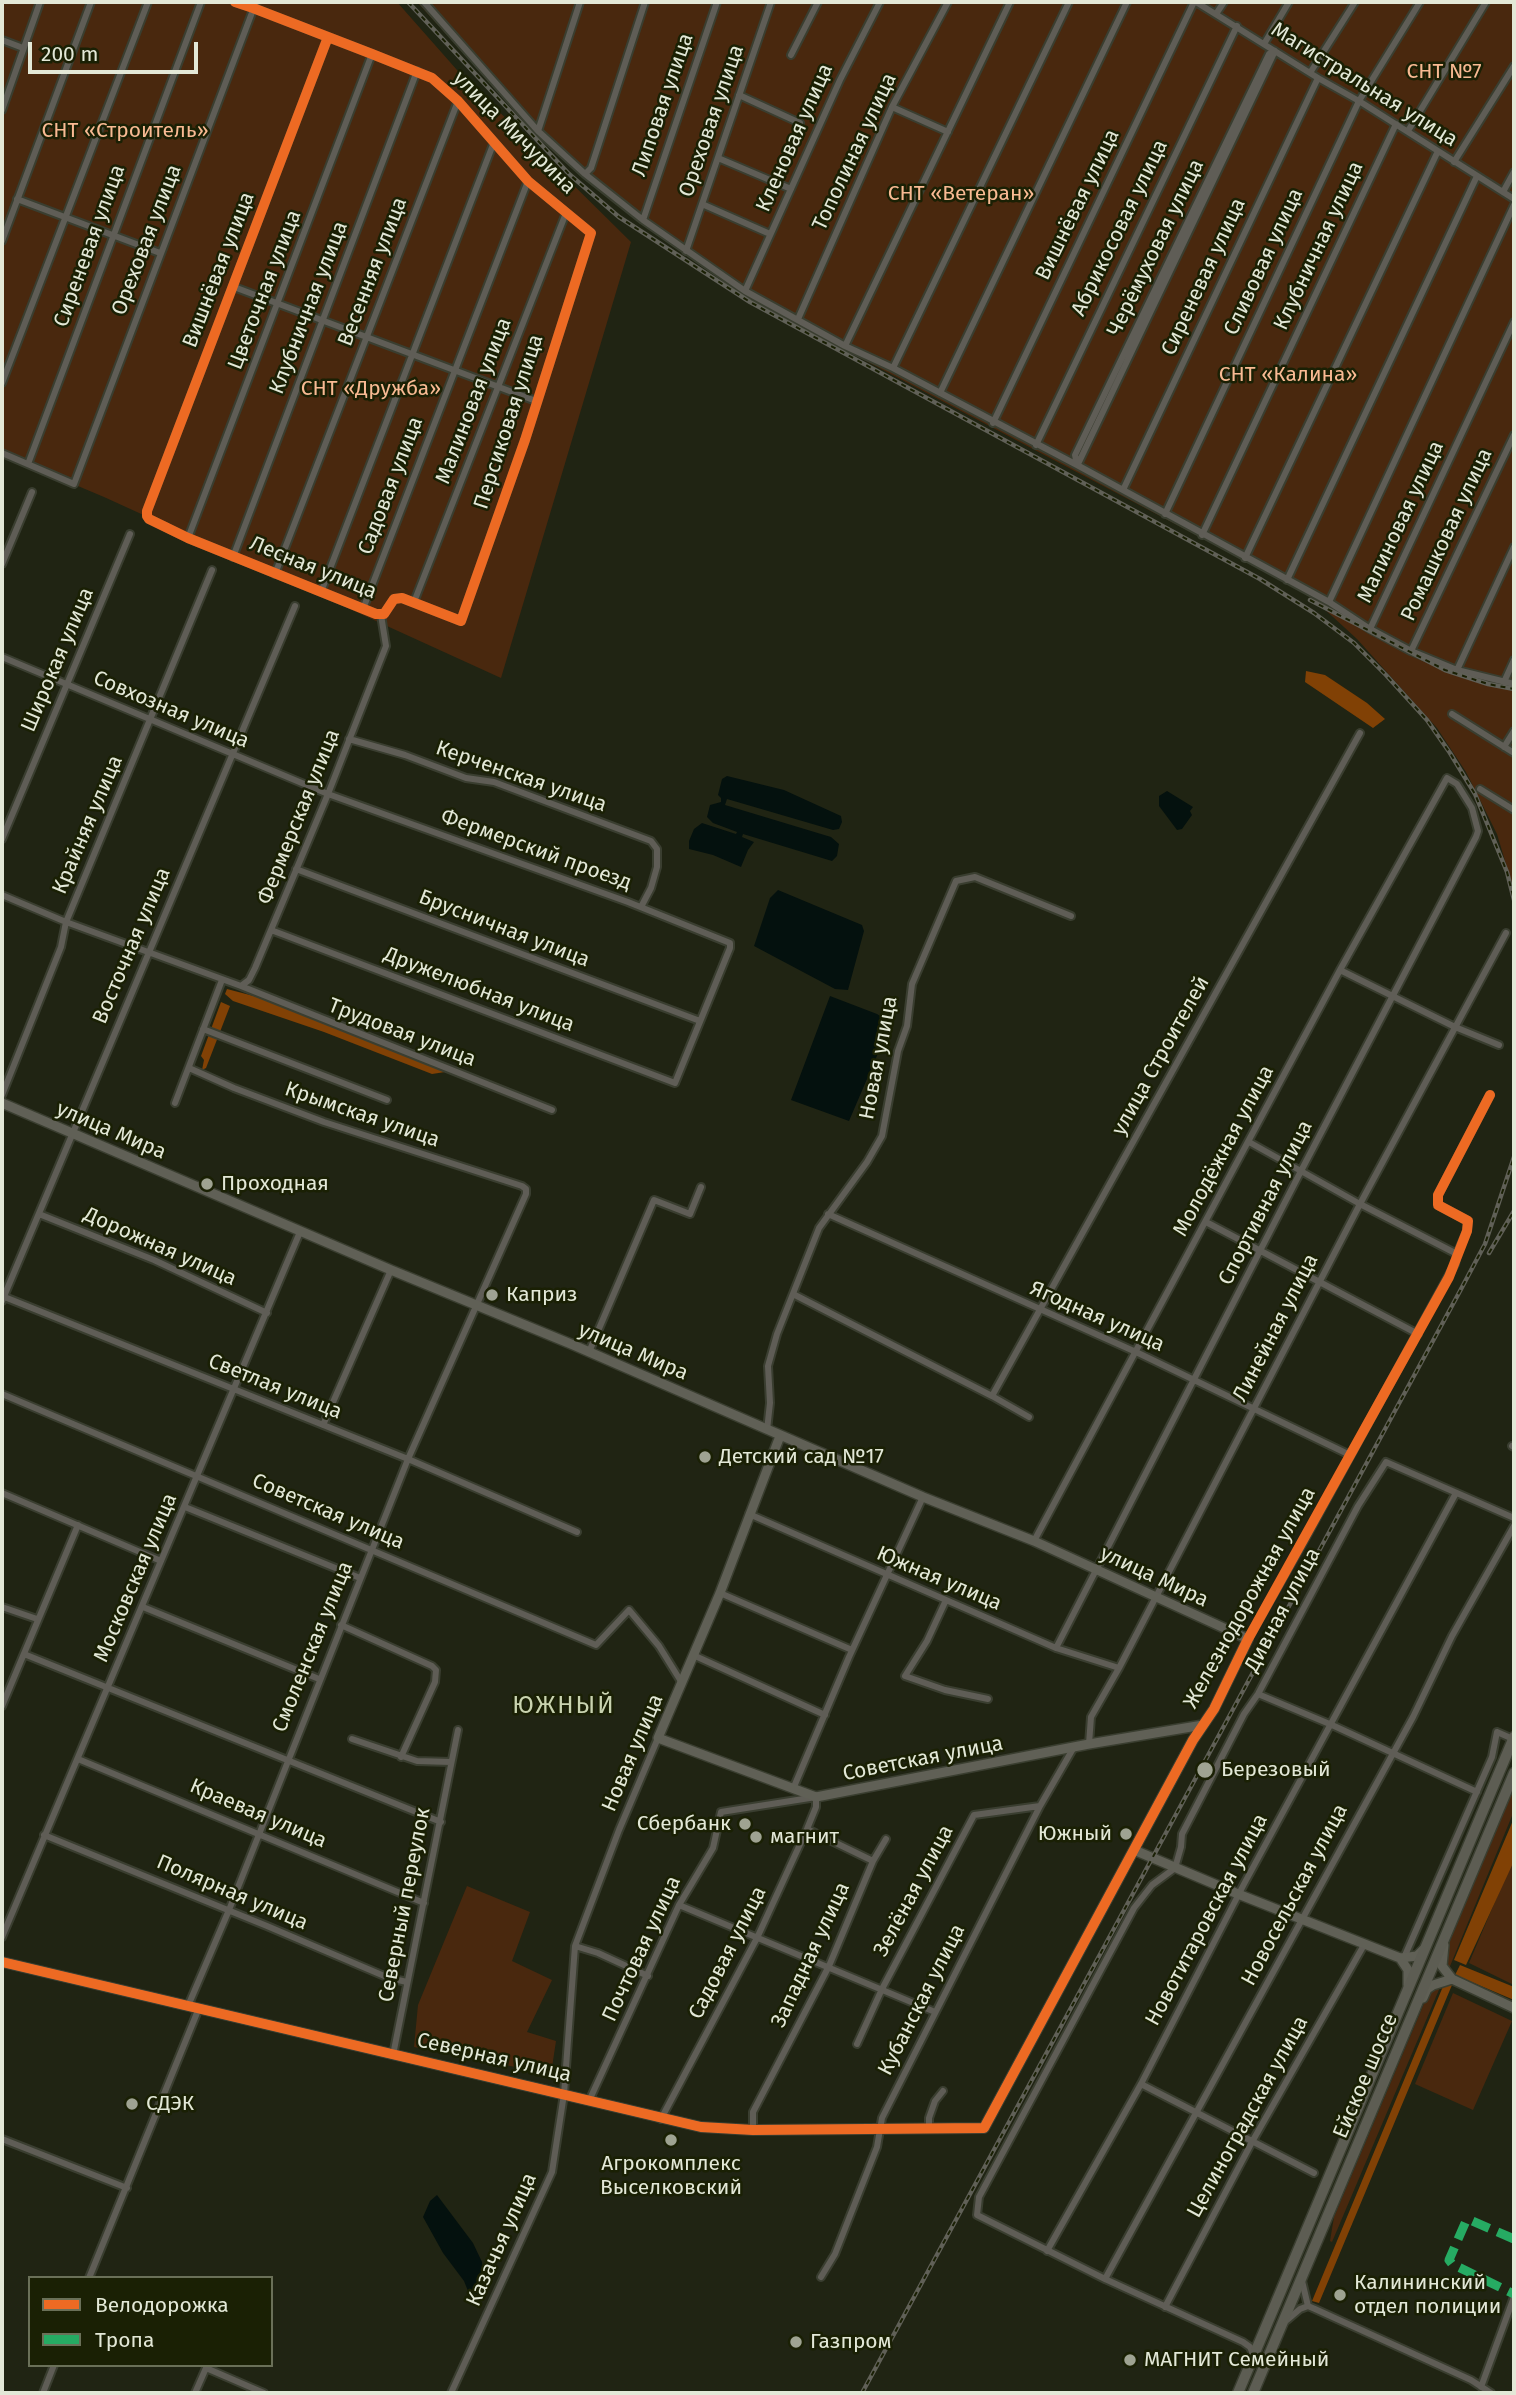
<!DOCTYPE html>
<meta charset="utf-8">
<style>
body{margin:0}
#map{position:relative;width:1516px;height:2395px;overflow:hidden;background:#202413;font-family:"Fira Sans",sans-serif}
canvas{display:block}
.frame{position:absolute;inset:0;border:4px solid #e3e8d7;pointer-events:none}
.legend{position:absolute;left:28px;top:2276px;width:245px;height:91px;box-sizing:border-box;background:#1a2004;border:2px solid #6a7058;margin:0;padding:9px 12px;list-style:none;font-size:21px;color:#e3e8d7}
.legend li{display:flex;align-items:center;gap:14px;height:35px}
.legend b{width:35px;border:2px solid #6a7058}
.scale{position:absolute;left:28px;top:42px;width:170px;height:32px;box-sizing:border-box;border:4px solid #e3e8d7;border-top:0;padding-left:9px;font-size:21px;line-height:24px;white-space:nowrap;color:#e3e8d7;-webkit-text-stroke:5px #1a2004;paint-order:stroke}
</style>
<div id="map">
<canvas width="1516" height="2395"></canvas>
<div class="frame"></div>
<ul class="legend">
<li><b style="height:9px;background:#ed6a23"></b>Велодорожка</li>
<li><b style="height:9px;background:#26ab63"></b>Тропа</li>
</ul>
<div class="scale">200 m</div>
</div>
<script>
const ctx = document.querySelector('canvas').getContext('2d');
ctx.lineJoin = 'round';
function fillPath(path, color) { ctx.fillStyle = color; ctx.fill(path, 'evenodd'); }
const toPath = rows => new Path2D(rows.map(r => 'M' + r).join(''));
function stroke(path, color, width, dash) { ctx.strokeStyle = color; ctx.lineWidth = width; ctx.lineCap = dash ? 'butt' : 'round'; ctx.setLineDash(dash || []); ctx.stroke(path); }
function write(font, color, halo, rows, align = 'center') {
  ctx.font = font + ' "Fira Sans",sans-serif'; ctx.lineWidth = 5; ctx.setLineDash([]); ctx.textBaseline = 'middle'; ctx.strokeStyle = halo; ctx.fillStyle = color; for (const [text, x, y, turn = 0] of rows) {
    ctx.save(); ctx.translate(x, y); ctx.rotate((+turn || 0) * Math.PI / 180); ctx.textAlign = isNaN(turn) ? turn : align; if (halo) ctx.strokeText(text, 0, 0); ctx.fillText(text, 0, 0); ctx.restore();
  }
}
const green = toPath([
 [2,2,397,2,457,70,631,242,501,678,104,497,2,454],
 [417,2,1514,2,1514,891,1497,834,1466,772,1437,728,1357,639,1308,594,832,343,716,276,555,153],
 [1514,1787,1514,1811,1448,1971,1444,1964,1447,1948],
 [1514,1857,1514,1985,1469,1963],
 [467,1886,530,1912,512,1961,552,1980,527,2032,556,2041,551,2074,414,2047,418,2005],
 [1441,1985,1332,2242,1330,2241,1334,2217,1428,1994],
 [1453,1993,1512,2021,1473,2110,1415,2084]
]);
const forest = toPath([
 [1306,671,1325,675,1367,703,1385,719,1373,728,1305,682],
 [227,989,265,999,431,1064,445,1072,432,1074,324,1032,233,1001,225,994],
 [221,1002,230,1006,206,1068,202,1070,204,1060,201,1056],
 [1514,1818,1514,1861,1466,1965,1454,1960],
 [1460,1965,1514,1987,1514,2000,1455,1975],
 [1444,1984,1452,1985,1319,2303,1312,2301]
]);
const water = toPath([
 [727,776,784,790,841,816,842,822,839,829,833,830,727,799,725,805,831,837,839,844,837,856,832,861,743,834,742,837,754,842,748,850,741,867,713,855,689,849,689,841,694,829,702,823,736,834,737,832,713,823,707,817,710,805,721,802,721,798,718,795,722,779],
 [1167,791,1193,807,1190,811,1192,815,1182,829,1177,830,1159,806,1159,796],
 [778,890,862,925,864,931,848,990,835,989,754,946,770,898],
 [830,996,877,1014,891,1023,849,1121,791,1100],
 [437,2195,473,2243,482,2262,483,2271,479,2295,468,2291,464,2281,443,2253,423,2217,430,2201]
]);
const street = toPath([
 [235,2,253,8,297,25,328,37,372,54,432,78,458,101,528,181,591,233,525,440,461,621,402,598,394,599,384,614,376,614,188,538,149,519,147,516,147,511,328,37],
 [424,2,538,131,585,174,643,220,745,291,845,346,893,368,1077,465,1329,602,1370,629,1411,651,1457,670,1514,684],
 [1196,2,1318,78,1359,101,1514,199],
 [1216,14,1224,2],
 [2,40,23,48],
 [1264,44,1289,2],
 [791,55,818,2],
 [1310,73,1355,2],
 [739,95,800,123],
 [892,107,948,132],
 [2,110,40,2],
 [538,131,580,2],
 [1408,131,1486,2],
 [718,158,791,189],
 [1454,162,1514,66],
 [585,174,591,168,645,2],
 [1503,192,1514,172],
 [17,199,160,253],
 [702,204,770,234],
 [643,220,717,2],
 [2,241,91,2],
 [686,251,771,2],
 [234,287,536,401],
 [745,291,840,80,880,2],
 [798,319,892,107,948,2],
 [845,346,1010,2],
 [893,368,1069,2],
 [2,383,148,2],
 [940,393,1127,2],
 [993,423,1194,2],
 [1036,445,1237,26],
 [2,453,74,484,256,2],
 [28,464,201,2],
 [1078,464,1275,51],
 [1077,465,1075,455,1269,54,1275,51],
 [1123,490,1318,78],
 [1165,514,1359,101,1420,2],
 [1202,535,1396,124],
 [188,538,372,54],
 [233,557,417,71],
 [1245,558,1438,151],
 [2,564,32,492],
 [275,574,458,101],
 [1287,580,1477,176],
 [321,592,494,142],
 [414,602,566,213],
 [1329,602,1514,205],
 [363,609,528,181],
 [1370,629,1514,322],
 [1411,651,1514,435],
 [2,657,328,794,628,902,730,943,730,948,675,1083,271,930],
 [1457,670,1514,547],
 [1504,682,1514,660],
 [1452,714,1514,753],
 [349,739,405,755,466,778,494,782,651,841,657,849,657,867,651,888,641,907],
 [1504,747,1514,731],
 [1480,789,1514,810],
 [2,839,130,534],
 [296,869,700,1021],
 [2,895,66,922,241,986,249,980,255,968,328,794,386,646,381,615],
 [1340,970,1455,1027,1499,1045],
 [241,986,552,1110],
 [203,1029,387,1100],
 [2,1095,61,947,66,922,212,570],
 [175,1103,222,980],
 [1249,1142,1360,1204,1457,1254],
 [39,1214,154,1260,267,1313],
 [828,1214,1136,1352,1350,1455],
 [1206,1222,1418,1334],
 [793,1294,992,1396,1360,733],
 [2,1296,408,1459,577,1532],
 [2,1301,295,606],
 [589,1352,654,1200,690,1214,701,1187],
 [2,1394,596,1645,629,1610,659,1646,682,1683],
 [992,1396,1029,1417],
 [323,1425,391,1270],
 [767,1430,770,1403,768,1366,777,1334,819,1228,867,1162,882,1136,898,1051,907,1026,912,984,956,881,975,877,1071,916],
 [1512,1446,1514,1447],
 [2,1493,161,1561],
 [185,1507,360,1578],
 [749,1514,1056,1648,1119,1668],
 [1034,1541,1340,970,1447,778,1457,784,1472,808,1478,831,1476,837,1301,1171,1056,1648],
 [720,1593,852,1650],
 [946,1600,927,1641,905,1676,945,1690,988,1699],
 [2,1607,37,1619],
 [143,1607,319,1679],
 [341,1625,432,1666,436,1670,435,1682,401,1757],
 [1248,1639,1306,1537,1455,1264,1457,1254,1467,1231,1468,1221,1438,1205,1438,1195,1490,1095],
 [24,1654,441,1822],
 [693,1655,825,1715],
 [1258,1694,1332,1725,1477,1792],
 [2,1706,78,1525],
 [352,1739,417,1761,451,1762],
 [1089,1744,1091,1717,1119,1668,1360,1204,1506,933],
 [78,1759,424,1903],
 [793,1789,849,1657,923,1497],
 [44,1835,267,1926,389,1978,407,1982],
 [873,1861,886,1839],
 [679,1905,935,2012],
 [2,1937,300,1232],
 [575,1946,598,1953,648,1976],
 [1406,1953,1492,1757,1497,1732,1513,1739],
 [188,2006,229,1910,408,1459,526,1194,526,1189,522,1186,324,1122,234,1088,189,1068],
 [857,2044,882,1989,974,1815,1040,1806],
 [393,2055,458,1730],
 [1141,2084,1314,2173],
 [589,2101,679,1905,713,1848,721,1812,816,1797,816,1807,807,1829,757,1938,661,2119],
 [929,2128,929,2118,935,2101,943,2091],
 [753,2130,753,2112,829,1966,873,1861,807,1829],
 [2,2139,127,2188],
 [1047,2251,1141,2084,1244,1884,1456,1493],
 [821,2277,835,2254,877,2147,882,2118,1040,1806,1074,1747],
 [89,2278,199,2008],
 [1105,2279,1413,1717,1452,1636,1514,1526],
 [1302,2281,1308,2306],
 [1165,2307,1252,2142,1364,1945],
 [1287,2320,1300,2309,1308,2306,1315,2309,1471,2380,1491,2393],
 [1254,2356,1250,2347,1243,2342,1105,2279,977,2215,979,2197,1134,1908,1152,1885,1175,1868,1181,1847,1182,1834,1244,1714,1258,1694,1358,1506,1386,1462,1514,1518],
 [1481,2387,1514,2297],
 [43,2393,54,2365],
 [195,2393,206,2368,264,2393],
 [451,2393,552,2172,564,2094,575,1946,619,1830,658,1738]
]);
const secondary = toPath([
 [2,1103,391,1270,571,1344,923,1497,1034,1541,1248,1639,1214,1709,1193,1740,984,2128,753,2130,701,2127,2,1962],
 [780,1436,720,1593,658,1738,816,1797,1089,1744,1203,1725],
 [1134,1850,1238,1894,1400,1958,1417,1956,1423,1950],
 [1444,1945,1442,1966,1452,1979,1514,2008],
 [1400,1958,1408,1970,1408,1985],
 [1423,1998,1427,1989,1433,1985,1452,1979]
]);
const primary = toPath([
 [1238,2393,1514,1737],
 [1253,2393,1514,1773]
]);
const rail = toPath([
 [408,2,569,174,619,217,750,302,1260,579,1314,613,1354,643,1386,675,1427,720,1450,753,1475,794,1507,872,1514,900],
 [1310,600,1445,670,1488,684,1514,689],
 [1489,1253,1514,1211],
 [862,2393,1460,1291,1485,1244,1514,1157]
]);
const quiet = toPath([
 [1514,2239,1470,2220,1466,2221,1449,2260,1452,2264,1514,2294]
]);
const cycleway = toPath([
 [235,2,253,8,297,25,328,37,372,54,432,78,458,101,528,181,591,233,525,440,461,621,402,598,394,599,384,614,376,614,188,538,149,519,147,516,147,511,328,37],
 [2,1962,701,2127,753,2130,984,2128,1193,1740,1214,1709,1248,1639,1449,1277,1467,1231,1468,1221,1438,1205,1438,1195,1490,1095]
]);
const markers = [
 [207,1184,7,"#9fa392"],
 [492,1295,7,"#9fa392"],
 [705,1457,7,"#9fa392"],
 [1205,1770,9,"#9fa392"],
 [745,1824,7,"#9fa392"],
 [1126,1834,7,"#9fa392"],
 [756,1837,7,"#9fa392"],
 [132,2104,7,"#9fa392"],
 [671,2140,7,"#9fa392"],
 [1340,2295,7,"#9fa392"],
 [796,2342,7,"#9fa392"],
 [1130,2360,7,"#9fa392"]
];
const parkNames = [
 ["СНТ №7",1444,72],
 ["СНТ «Строитель»",125,131],
 ["СНТ «Ветеран»",961,194],
 ["СНТ «Калина»",1288,375],
 ["СНТ «Дружба»",371,389]
];
const streetNames = [
 ["Магистральная улица",1364,85,32],
 ["Липовая улица",663,105,-71],
 ["Ореховая улица",712,121,-71],
 ["улица Мичурина",514,133,45],
 ["Кленовая улица",795,138,-66],
 ["Тополиная улица",855,152,-65],
 ["Вишнёвая улица",1078,205,-64],
 ["Абрикосовая улица",1120,228,-64],
 ["Ореховая улица",147,240,-69],
 ["Сиреневая улица",90,246,-70],
 ["Клубничная улица",1319,246,-65],
 ["Черёмуховая улица",1156,248,-64],
 ["Сливовая улица",1264,262,-65],
 ["Вишнёвая улица",219,270,-69],
 ["Весенняя улица",373,272,-69],
 ["Сиреневая улица",1204,277,-65],
 ["Цветочная улица",265,290,-69],
 ["Клубничная улица",309,308,-69],
 ["Малиновая улица",474,401,-69],
 ["Персиковая улица",509,422,-72],
 ["Садовая улица",391,486,-69],
 ["Малиновая улица",1401,522,-65],
 ["Ромашковая улица",1447,535,-65],
 ["Лесная улица",313,568,22],
 ["Широкая улица",58,660,-67],
 ["Совхозная улица",171,710,23],
 ["Керченская улица",521,777,19],
 ["Фермерская улица",299,817,-68],
 ["Крайняя улица",88,825,-67],
 ["Фермерский проезд",536,850,20],
 ["Брусничная улица",504,929,21],
 ["Восточная улица",132,946,-67],
 ["Дружелюбная улица",479,990,21],
 ["Трудовая улица",402,1033,21],
 ["улица Строителей",1161,1056,-61],
 ["Новая улица",879,1058,-79],
 ["Крымская улица",362,1115,19],
 ["улица Мира",111,1131,23],
 ["Молодёжная улица",1224,1151,-62],
 ["Спортивная улица",1266,1203,-63],
 ["Дорожная улица",160,1247,24],
 ["Ягодная улица",1097,1317,24],
 ["Линейная улица",1276,1328,-63],
 ["улица Мира",633,1352,23],
 ["Светлая улица",275,1387,22],
 ["Советская улица",328,1512,23],
 ["улица Мира",1154,1577,25],
 ["Московская улица",136,1578,-67],
 ["Южная улица",939,1579,23],
 ["Железнодорожная улица",1250,1598,-61],
 ["Дивная улица",1283,1610,-62],
 ["Смоленская улица",313,1647,-68],
 ["Новая улица",633,1753,-67],
 ["Советская улица",923,1759,-11],
 ["Краевая улица",258,1814,23],
 ["Зелёная улица",914,1891,-62],
 ["Полярная улица",232,1893,23],
 ["Новосельская улица",1295,1895,-62],
 ["Северный переулок",405,1905,-79],
 ["Новотитаровская улица",1207,1920,-62],
 ["Почтовая улица",642,1949,-65],
 ["Садовая улица",728,1953,-63],
 ["Западная улица",811,1955,-65],
 ["Кубанская улица",922,2000,-63],
 ["Северная улица",494,2058,13],
 ["Ейское шоссе",1366,2076,-67],
 ["Целиноградская улица",1248,2117,-61],
 ["Казачья улица",502,2240,-66]
];
const poiNames = [
 ["Проходная",221,1184],
 ["Каприз",506,1295],
 ["Детский сад №17",719,1457],
 ["Березовый",1221,1770],
 ["Сбербанк",731,1824,"right"],
 ["Южный",1112,1834,"right"],
 ["магнит",770,1837],
 ["СДЭК",146,2104],
 ["Агрокомплекс",671,2164,"center"],
 ["Выселковский",671,2188,"center"],
 ["Калининский",1354,2283],
 ["отдел полиции",1354,2307],
 ["Газпром",810,2342],
 ["МАГНИТ Семейный",1144,2360]
];
const quarterNames = [
 ["ЮЖНЫЙ",564,1706]
];
fillPath(green, '#49280e');
fillPath(forest, '#814105');
fillPath(water, '#04110e');
stroke(street, '#3a3e30', 10);
stroke(secondary, '#3a3e30', 12);
stroke(primary, '#3a3e30', 13);
stroke(street, '#5f5d56', 6);
stroke(secondary, '#606056', 9);
stroke(primary, '#5d5d53', 10);
stroke(rail, '#606057', 4.5);
stroke(rail, '#1a2004', 2, [5]);
stroke(quiet, '#26ab63', 9, [18, 9]);
stroke(cycleway, '#ed6a23', 10);
for (const [x, y, r, color] of markers) { const dot = new Path2D(); dot.arc(x, y, r, 0, 2 * Math.PI); ctx.fillStyle = color; ctx.fill(dot); stroke(dot, '#1a2004', 2.5); }
write('21px', '#f9ba93', '#1a2004', parkNames);
write('21px', '#e3e8d7', '#1a2004', streetNames);
write('21px', '#e3e8d7', '#1a2004', poiNames, 'left');
ctx.letterSpacing = '2px';
write('24px', '#c9d3b0', '#1a2004', quarterNames);
ctx.letterSpacing = '0px';
</script>
